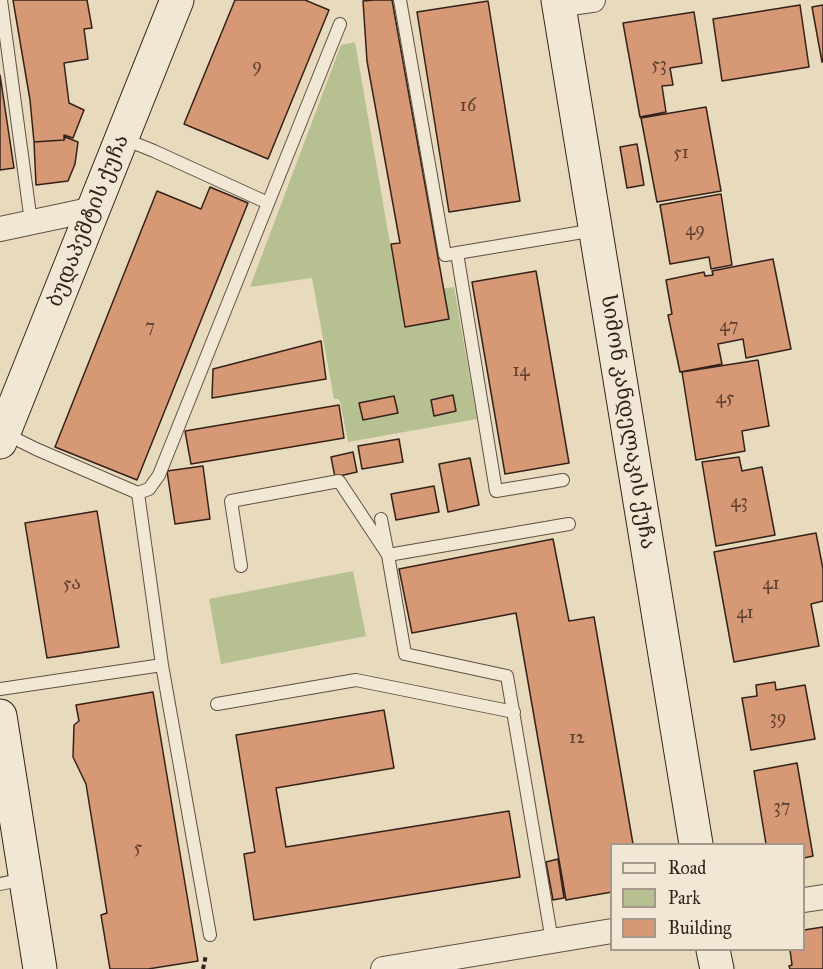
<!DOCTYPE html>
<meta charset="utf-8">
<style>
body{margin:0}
#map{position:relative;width:823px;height:969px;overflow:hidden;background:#e8dabd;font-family:"IM FELL Great Primer",serif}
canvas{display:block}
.legend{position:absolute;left:610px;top:843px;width:195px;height:108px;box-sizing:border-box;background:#f0e7d4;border:2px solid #a5988a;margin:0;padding:8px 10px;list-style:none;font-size:18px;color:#34221a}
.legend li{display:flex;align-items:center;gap:12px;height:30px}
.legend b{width:30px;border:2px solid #a5988a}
</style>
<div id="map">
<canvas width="823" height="969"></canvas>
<ul class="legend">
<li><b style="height:8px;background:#f0e7d4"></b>Road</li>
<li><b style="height:16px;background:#b6c091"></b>Park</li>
<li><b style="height:16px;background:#d79875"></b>Building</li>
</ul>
</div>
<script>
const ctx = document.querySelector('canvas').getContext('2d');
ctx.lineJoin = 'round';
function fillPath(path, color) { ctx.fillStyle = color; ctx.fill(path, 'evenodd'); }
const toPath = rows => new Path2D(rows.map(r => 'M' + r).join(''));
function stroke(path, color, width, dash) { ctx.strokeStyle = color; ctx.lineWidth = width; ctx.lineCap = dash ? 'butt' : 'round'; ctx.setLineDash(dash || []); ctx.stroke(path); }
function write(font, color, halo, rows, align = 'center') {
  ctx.font = font + ' "IM FELL Great Primer","Noto Serif Georgian",serif'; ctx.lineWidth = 4.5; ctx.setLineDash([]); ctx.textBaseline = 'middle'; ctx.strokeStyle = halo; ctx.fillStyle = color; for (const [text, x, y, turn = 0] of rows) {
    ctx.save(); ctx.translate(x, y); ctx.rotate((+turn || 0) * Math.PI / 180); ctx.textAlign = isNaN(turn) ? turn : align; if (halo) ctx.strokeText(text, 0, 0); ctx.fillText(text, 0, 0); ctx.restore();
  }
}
const green = toPath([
 [355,42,399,295,454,287,477,419,348,442,340,401,338,399,334,399,312,278,250,287,341,45],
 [353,571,366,636,221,664,209,599]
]);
const building = toPath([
 [13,0,87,0,92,28,84,29,88,59,64,63,69,103,84,110,73,138,64,135,64,140,34,142,30,100,13,0],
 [235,0,305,0,329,10,268,159,184,124,235,0],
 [374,0,392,0,449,319,405,327,391,244,400,243,367,61,363,1,374,0],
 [488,1,520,201,449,212,417,12,488,1],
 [800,5,809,67,722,81,713,19,800,5],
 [823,5,823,62,822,62,812,7,823,5],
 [694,12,702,63,670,68,673,85,662,86,666,112,640,117,623,23,694,12],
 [0,75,14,168,0,170,0,75],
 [706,107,721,191,657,202,641,118,706,107],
 [65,137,78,142,75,164,68,181,36,185,34,142,64,140,65,137],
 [637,144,644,185,627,188,620,147,637,144],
 [210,187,248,203,137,480,55,447,157,191,201,209,210,187],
 [721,194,732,265,711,269,709,257,670,264,660,205,721,194],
 [773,259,791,349,746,358,743,339,718,344,722,364,680,372,668,315,672,314,666,280,704,272,705,276,713,275,712,271,773,259],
 [536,271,569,463,505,474,472,282,536,271],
 [321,341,326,379,212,398,213,369,321,341],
 [758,360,769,426,742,431,745,451,696,460,682,372,758,360],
 [453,395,456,411,434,416,431,400,453,395],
 [394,396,398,413,363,420,359,403,394,396],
 [339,405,344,438,191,464,185,431,339,405],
 [399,439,403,462,362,469,358,446,399,439],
 [353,452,357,472,335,477,331,457,353,452],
 [739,457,742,471,762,467,775,535,716,546,702,462,739,457],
 [470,458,479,505,448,512,439,464,470,458],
 [203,466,210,519,175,524,167,471,203,466],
 [434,486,439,512,396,520,391,494,434,486],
 [97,511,119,647,47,658,25,523,97,511],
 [816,533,823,569,823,601,811,604,819,646,734,662,714,552,816,533],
 [553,539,569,621,594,617,633,844,612,844,612,892,566,900,516,613,412,633,399,569,553,539],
 [775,682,776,690,805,685,815,739,751,750,742,698,757,696,756,685,775,682],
 [153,692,198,961,148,969,110,969,101,915,107,913,86,784,73,757,74,725,79,721,76,705,153,692],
 [384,710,394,768,276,788,286,847,509,811,520,877,254,920,244,854,255,852,236,735,384,710],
 [797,763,813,856,804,858,804,844,766,844,754,771,797,763],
 [558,859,564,898,553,900,546,862,558,859],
 [823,927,823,969,790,969,789,966,792,965,790,950,804,950,804,930,823,927]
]);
const path = toPath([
 [203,969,206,955]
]);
const lane = toPath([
 [1,0,31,222],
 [400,0,445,255,595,230],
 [124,139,154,151,268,203],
 [457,253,496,491,563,480],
 [4,433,36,449,138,493,149,489,159,475,340,24],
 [138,493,162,665],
 [381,519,388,555,569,524],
 [241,566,231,501,339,481,388,555,405,654,507,676,552,941],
 [0,689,162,665,210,935],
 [217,704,356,680,514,712],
 [0,884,25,879]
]);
const street = toPath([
 [559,5,593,0],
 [0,229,94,209],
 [804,900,823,897],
 [383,969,612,931]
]);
const secondary = toPath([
 [558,0,696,844],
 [0,442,177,0],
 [0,716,40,969],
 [713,950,717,969]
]);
const numberNames = [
 ["53",659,66],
 ["9",257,67],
 ["16",468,107],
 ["51",681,154],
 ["49",695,231],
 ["47",729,327],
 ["7",150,328],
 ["14",521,372],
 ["45",725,399],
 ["43",739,503],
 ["5ა",72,585],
 ["41",771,585],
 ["41",745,614],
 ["39",778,719],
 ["12",577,739],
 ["37",782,808],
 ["5",138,849]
];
const streetNames = [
 ["ბუდაპეშტის ქუჩა",89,221,-68],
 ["სიმონ კანდელაკის ქუჩა",627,422,81]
];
fillPath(green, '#b6c091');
fillPath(building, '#d79875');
stroke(building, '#34221a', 1.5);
stroke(lane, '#615043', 14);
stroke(street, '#615043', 26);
stroke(secondary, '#34221a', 35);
stroke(path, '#34221a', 4, [4.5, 3]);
stroke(lane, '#f0e7d4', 12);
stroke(street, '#f0e7d4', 24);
stroke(secondary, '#f0e7d4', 33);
write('18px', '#5d4031', null, numberNames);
write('21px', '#34221a', '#f0e7d4', streetNames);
</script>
